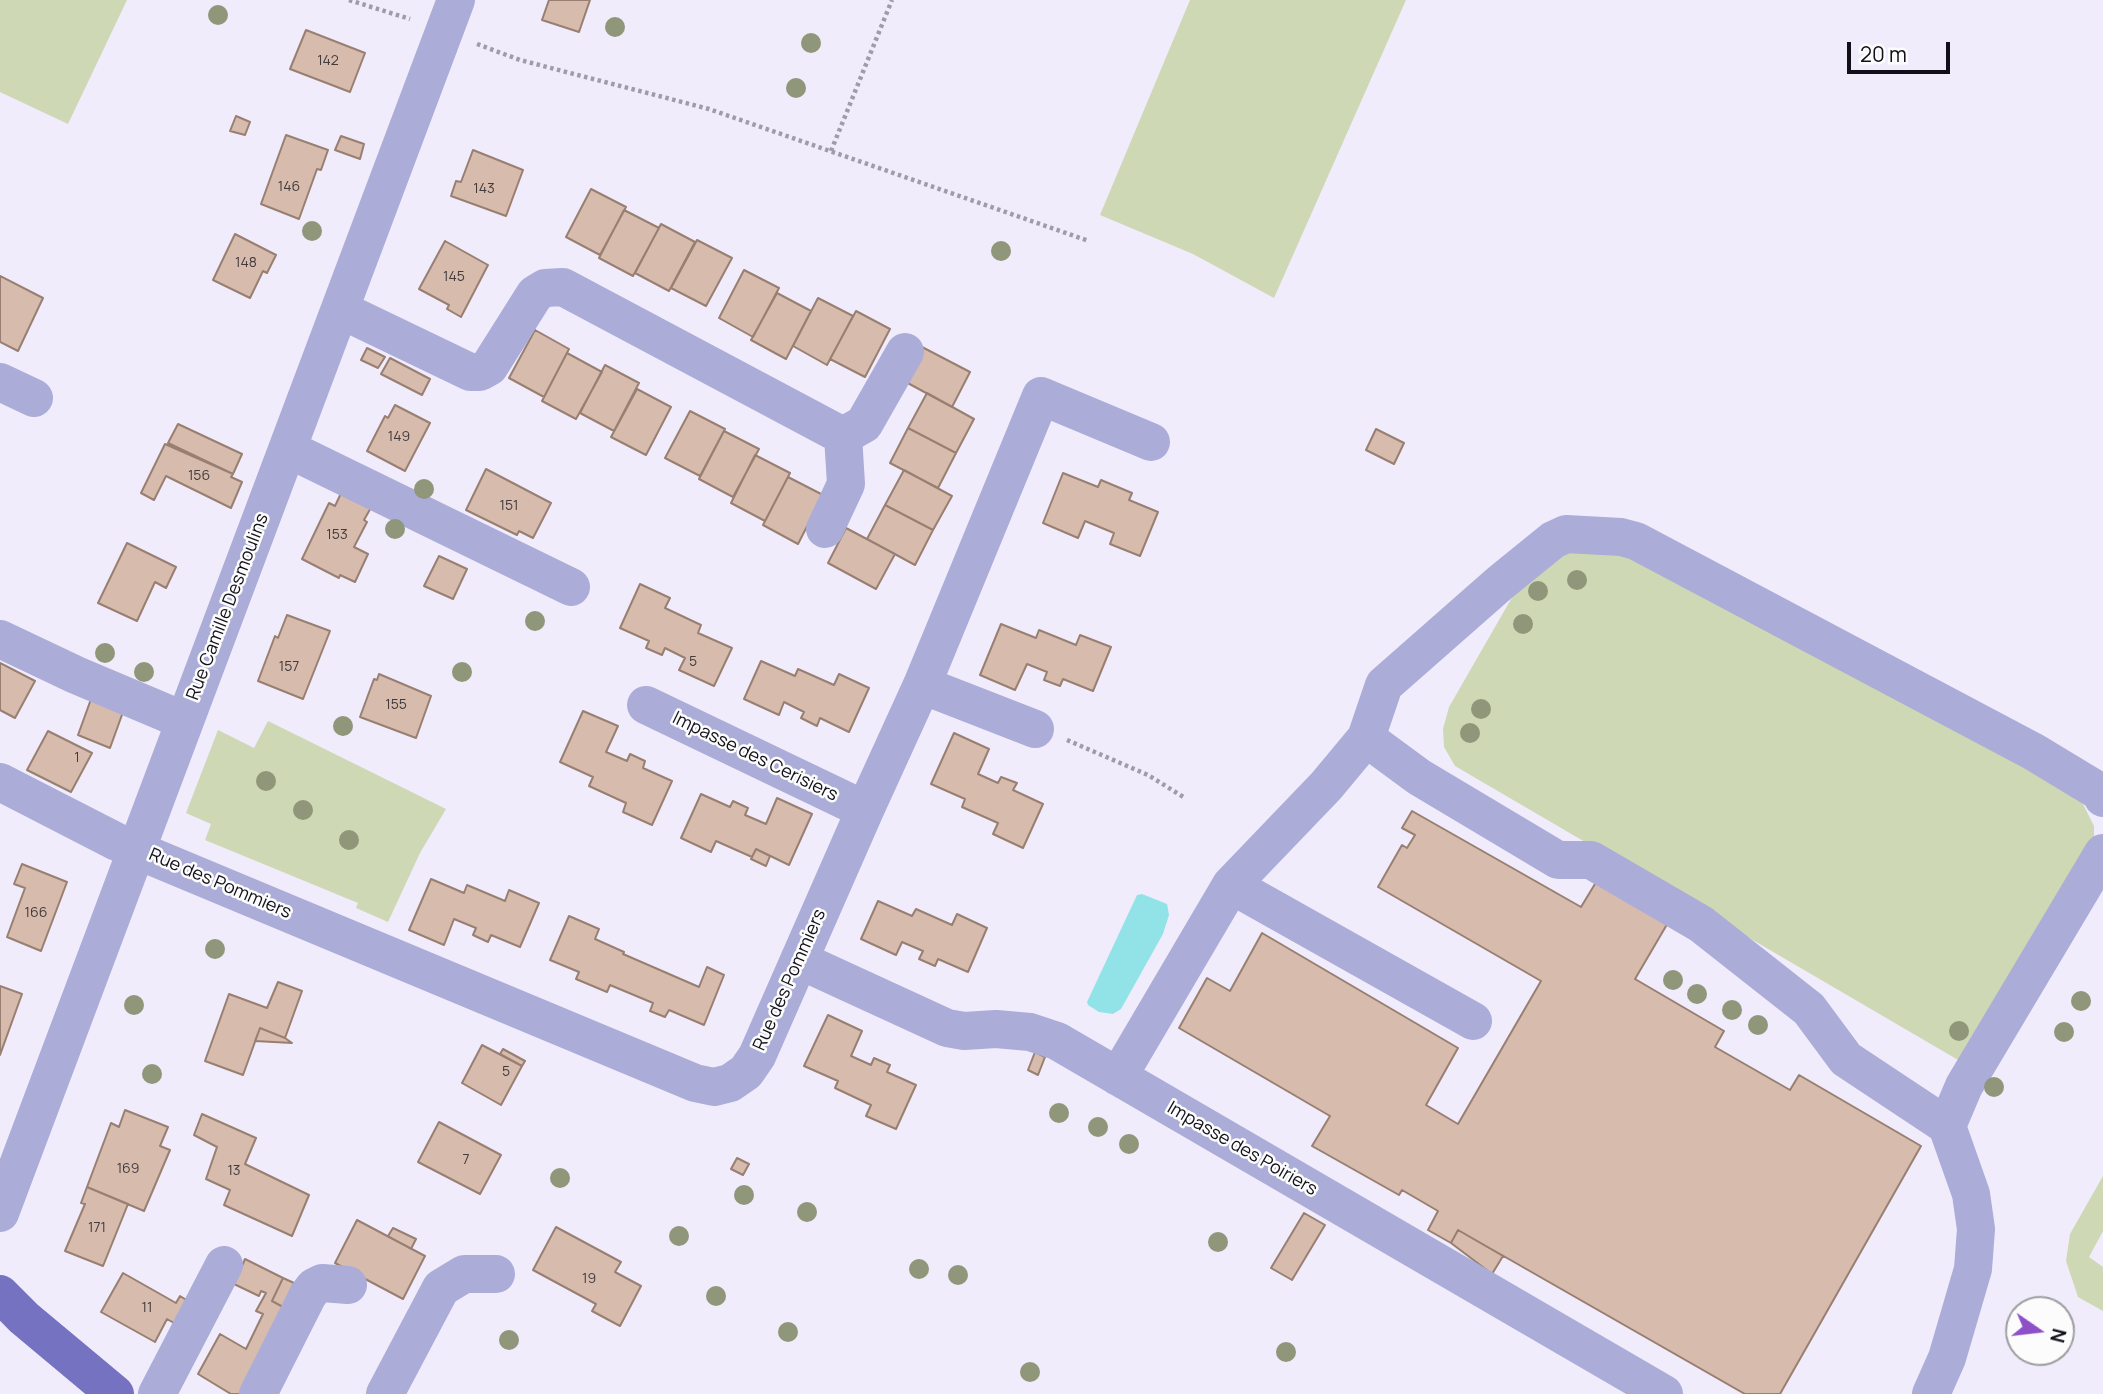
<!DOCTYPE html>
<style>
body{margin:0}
#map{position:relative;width:2103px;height:1394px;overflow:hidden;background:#f0ecfc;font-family:Manrope,sans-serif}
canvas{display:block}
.north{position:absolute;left:2005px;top:1296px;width:70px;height:70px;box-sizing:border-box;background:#fcfcfc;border:2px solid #9e9da1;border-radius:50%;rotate:104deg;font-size:19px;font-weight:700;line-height:28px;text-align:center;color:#110f18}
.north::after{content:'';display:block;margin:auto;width:24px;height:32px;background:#8e50c7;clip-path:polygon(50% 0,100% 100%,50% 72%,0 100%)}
.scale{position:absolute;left:1847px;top:42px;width:103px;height:32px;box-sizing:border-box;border:4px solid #110f18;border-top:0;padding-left:9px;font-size:21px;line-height:24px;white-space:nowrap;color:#110f18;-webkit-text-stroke:5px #fcfcfc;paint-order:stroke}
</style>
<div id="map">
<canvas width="2103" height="1394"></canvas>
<div class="north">N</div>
<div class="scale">20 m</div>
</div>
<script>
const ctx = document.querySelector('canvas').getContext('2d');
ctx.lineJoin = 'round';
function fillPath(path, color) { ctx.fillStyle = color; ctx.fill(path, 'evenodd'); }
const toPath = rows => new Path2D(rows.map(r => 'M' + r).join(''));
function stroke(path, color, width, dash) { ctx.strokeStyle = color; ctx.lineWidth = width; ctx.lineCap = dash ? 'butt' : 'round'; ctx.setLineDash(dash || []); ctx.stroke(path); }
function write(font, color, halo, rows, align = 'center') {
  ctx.font = font + ' Manrope,sans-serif'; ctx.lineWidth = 5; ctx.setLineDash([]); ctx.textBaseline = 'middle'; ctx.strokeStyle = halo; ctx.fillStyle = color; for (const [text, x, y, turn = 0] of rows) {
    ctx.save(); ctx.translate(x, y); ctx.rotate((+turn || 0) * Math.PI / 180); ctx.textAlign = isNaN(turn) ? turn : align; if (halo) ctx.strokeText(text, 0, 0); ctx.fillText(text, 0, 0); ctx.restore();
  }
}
const green = toPath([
 [0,0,127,0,68,124,0,92],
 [1190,0,1406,0,1274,298,1193,254,1100,215],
 [1576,549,1635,553,2069,784,2083,804,2094,826,2094,850,1965,1064,1455,766,1444,747,1443,729,1449,707,1518,587,1531,573],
 [268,721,446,809,420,853,388,922,356,908,358,903,205,840,211,824,186,813,218,730,254,748],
 [2103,1176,2103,1231,2089,1257,2103,1267,2103,1311,2078,1297,2066,1261,2070,1234]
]);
const water = toPath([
 [1142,894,1167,904,1169,915,1163,934,1121,1009,1113,1014,1099,1012,1088,1005,1087,1002,1137,895]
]);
const building = toPath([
 [549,0,590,0,579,32,542,20,549,0],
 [306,30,365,53,350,92,290,69,306,30],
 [236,116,250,122,245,135,230,131,236,116],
 [286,135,328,150,321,170,317,169,299,219,261,204,286,135],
 [341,136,364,144,360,159,335,150,341,136],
 [473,150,523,170,506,216,451,196,456,181,461,182,473,150],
 [591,189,626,207,600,255,566,237,591,189],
 [624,210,659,228,633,276,599,258,624,210],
 [661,224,695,242,669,291,635,273,661,224],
 [235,234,276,255,267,273,263,271,250,298,213,280,235,234],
 [697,240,732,258,706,306,671,288,697,240],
 [445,241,488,265,461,317,447,309,449,305,419,289,445,241],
 [744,270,779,288,753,337,719,318,744,270],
 [0,276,43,298,18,351,0,342,0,276],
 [777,293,811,311,786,359,751,340,777,293],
 [818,298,853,316,827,365,793,346,818,298],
 [856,311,890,329,865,377,830,359,856,311],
 [535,330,569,349,544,397,509,378,535,330],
 [922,347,970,372,952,407,904,381,922,347],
 [367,348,385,357,378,368,361,360,367,348],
 [567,353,602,372,576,419,542,401,567,353],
 [390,358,430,379,422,395,381,374,390,358],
 [605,365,639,383,614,431,580,413,605,365],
 [637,389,671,407,646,455,611,437,637,389],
 [927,393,974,419,956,453,908,428,927,393],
 [395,405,430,423,405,471,367,451,385,416,388,418,395,405],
 [690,411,725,429,700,476,665,458,690,411],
 [178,424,242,454,233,474,168,443,178,424],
 [908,428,956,453,938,488,890,463,908,428],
 [1376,429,1404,443,1394,464,1366,450,1376,429],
 [724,431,759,449,733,497,699,479,724,431],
 [165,444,233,474,231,477,242,482,231,508,166,476,154,500,141,493,165,444],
 [755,455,790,473,765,521,731,503,755,455],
 [486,469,551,503,533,538,519,531,517,535,466,510,486,469],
 [904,470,952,496,933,530,885,505,904,470],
 [1063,473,1098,487,1101,480,1132,493,1129,500,1158,512,1140,556,1110,544,1114,533,1085,521,1078,538,1043,523,1063,473],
 [788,477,823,495,798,544,763,525,788,477],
 [343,489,373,504,364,520,367,522,354,547,368,554,355,582,340,575,339,578,302,559,329,503,335,506,343,489],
 [885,505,933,530,915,565,867,539,885,505],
 [846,528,895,554,876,589,828,563,846,528],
 [127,543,176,567,166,588,155,582,137,621,98,603,127,543],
 [439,556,467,569,453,599,424,586,439,556],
 [640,584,670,598,665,608,701,625,698,633,732,648,714,686,679,670,685,658,665,648,662,655,646,648,649,641,620,628,640,584],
 [287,615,330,631,303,699,258,681,275,636,278,638,287,615],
 [1001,624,1036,638,1039,630,1076,645,1080,635,1111,647,1093,691,1063,679,1060,686,1044,680,1047,672,1027,664,1015,690,980,675,1001,624],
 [761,661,795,676,798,669,834,685,839,674,869,688,849,732,820,718,817,726,801,718,804,712,784,702,779,715,744,699,761,661],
 [0,663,35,681,15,718,0,710,0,663],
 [379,674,431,696,416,738,360,717,374,679,377,680,379,674],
 [95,688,127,701,110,748,78,735,95,688],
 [583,711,618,726,606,752,627,761,630,754,645,761,643,768,672,781,652,825,623,812,626,803,589,786,593,777,560,762,583,711],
 [48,731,92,753,71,792,27,770,48,731],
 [954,733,989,749,978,774,998,783,1001,777,1017,783,1013,790,1043,804,1023,848,993,834,998,823,962,807,965,799,931,784,954,733],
 [701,794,730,807,733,801,748,808,745,815,766,824,777,798,812,814,789,865,756,849,752,857,716,841,711,852,681,838,701,794],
 [1412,811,1581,907,1598,879,1669,921,1635,979,1724,1031,1715,1047,1790,1090,1799,1075,1921,1146,1780,1394,1745,1394,1458,1230,1451,1243,1428,1230,1438,1211,1402,1190,1399,1195,1312,1146,1330,1116,1179,1028,1207,978,1230,991,1262,933,1458,1048,1426,1105,1458,1124,1541,981,1378,887,1402,845,1407,848,1415,835,1402,828,1412,811],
 [756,849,770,856,766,866,751,859,756,849],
 [22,864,67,882,41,951,7,937,25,888,14,884,22,864],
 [431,879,464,893,467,885,505,901,509,890,539,903,520,947,491,935,488,942,473,935,476,928,454,919,444,945,409,930,431,879],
 [878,901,912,916,916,909,952,925,957,914,987,928,968,972,938,959,935,966,919,959,923,951,902,942,896,955,861,939,878,901],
 [569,916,599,929,595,939,624,952,623,954,699,987,707,967,724,975,704,1025,669,1010,665,1017,650,1011,653,1003,610,985,607,992,576,979,579,972,550,960,569,916],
 [278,982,302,991,285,1038,260,1028,243,1075,205,1061,229,994,267,1008,278,982],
 [0,986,22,994,0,1055,0,986],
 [828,1015,862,1031,851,1056,871,1065,874,1058,890,1065,887,1072,916,1085,896,1129,866,1116,871,1105,835,1088,838,1081,804,1066,828,1015],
 [260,1028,285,1038,292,1043,255,1041,260,1028],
 [482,1045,522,1066,501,1105,462,1083,482,1045],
 [503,1049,525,1061,522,1066,500,1054,503,1049],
 [1035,1052,1045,1057,1038,1075,1028,1070,1035,1052],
 [125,1110,168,1127,160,1146,170,1150,144,1211,87,1187,111,1123,119,1127,125,1110],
 [202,1114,256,1138,245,1164,309,1195,292,1236,224,1205,230,1190,206,1179,217,1147,194,1135,202,1114],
 [439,1122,501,1155,480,1194,418,1162,439,1122],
 [737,1158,749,1164,743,1175,731,1169,737,1158],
 [87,1187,128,1204,103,1266,65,1251,85,1204,81,1203,87,1187],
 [1304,1213,1325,1225,1292,1280,1271,1268,1304,1213],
 [357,1220,425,1256,403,1299,335,1263,357,1220],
 [556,1227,621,1262,615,1272,641,1286,620,1326,592,1311,596,1304,533,1270,556,1227],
 [393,1228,416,1239,411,1249,388,1236,393,1228],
 [1458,1230,1503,1256,1492,1274,1451,1243,1458,1230],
 [245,1259,283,1278,272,1301,283,1307,240,1394,231,1394,198,1374,220,1334,246,1349,263,1314,256,1311,266,1293,261,1291,259,1296,234,1284,245,1259],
 [123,1273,176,1303,180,1296,193,1304,181,1327,167,1319,155,1342,101,1312,123,1273],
 [283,1278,294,1283,283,1307,272,1301,283,1278]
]);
const path = toPath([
 [349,0,410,19],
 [477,44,520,60,709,109,1089,241],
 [831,151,892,0],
 [1067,740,1148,775,1185,798]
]);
const minor = toPath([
 [341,310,470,372,480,372,489,367,535,294,545,288,563,287,843,436],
 [0,382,34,398],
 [843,436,864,424,905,352],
 [288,449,571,587],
 [825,529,846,484,843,436],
 [0,639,76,675,185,721],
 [922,685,1035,729],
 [646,705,865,810],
 [1366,738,1419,777,1558,860,1591,860,1701,924,1809,1009,1846,1059,1947,1126],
 [0,782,117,842,695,1083,714,1087,730,1083,746,1072,757,1056,865,810,922,685,1041,396,1151,442],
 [1231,885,1473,1021],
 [799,960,947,1028,964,1031,996,1029,1030,1032,1057,1041,1664,1394],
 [1118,1077,1231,885,1326,786,1366,738,1384,685,1500,583,1553,540,1566,534,1621,537,1636,541,2034,752,2100,792,2103,798],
 [0,1213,456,0],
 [157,1394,224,1265],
 [258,1394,308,1295,314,1287,322,1283,348,1285],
 [385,1394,441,1288,464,1274,496,1274],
 [1931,1394,1947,1358,1973,1269,1976,1229,1971,1194,1947,1126,1964,1086,2103,853]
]);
const major = toPath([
 [0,1294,24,1318,115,1394]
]);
const trees = [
 [218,15],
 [615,27],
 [811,43],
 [796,88],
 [312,231],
 [1001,251],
 [424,489],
 [395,529],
 [1577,580],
 [1538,591],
 [535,621],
 [1523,624],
 [105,653],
 [144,672],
 [462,672],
 [1481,709],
 [343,726],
 [1470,733],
 [266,781],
 [303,810],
 [349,840],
 [215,949],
 [1673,980],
 [1697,994],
 [2081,1001],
 [134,1005],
 [1732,1010],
 [1758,1025],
 [1959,1031],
 [2064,1032],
 [152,1074],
 [1994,1087],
 [1059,1113],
 [1098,1127],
 [1129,1144],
 [560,1178],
 [744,1195],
 [807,1212],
 [679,1236],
 [1218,1242],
 [919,1269],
 [958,1275],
 [716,1296],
 [788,1332],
 [509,1340],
 [1286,1352],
 [1030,1372]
];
const numberNames = [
 ["142",328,61],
 ["146",289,187],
 ["143",484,189],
 ["148",246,263],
 ["145",454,277],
 ["149",399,437],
 ["156",199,476],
 ["151",509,506],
 ["153",337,535],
 ["5",693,662],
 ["157",289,667],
 ["155",396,705],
 ["1",77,758],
 ["166",36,913],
 ["5",506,1072],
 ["7",466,1160],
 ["169",128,1169],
 ["13",234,1171],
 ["171",97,1228],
 ["19",589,1279],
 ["11",147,1308]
];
const streetNames = [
 ["Rue Camille Desmoulins",228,607,-69],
 ["Impasse des Cerisiers",755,757,26],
 ["Rue des Pommiers",220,884,23],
 ["Rue des Pommiers",790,980,-66],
 ["Impasse des Poiriers",1242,1149,30]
];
fillPath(green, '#ced8b4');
fillPath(water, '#92e3e7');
fillPath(building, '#d7bcad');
stroke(building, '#987f71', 2);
stroke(path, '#9f9ca9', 4.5, [3.5, 3.5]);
stroke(minor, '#abacd8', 38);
stroke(major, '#7572c1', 38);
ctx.fillStyle = '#909679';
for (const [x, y] of trees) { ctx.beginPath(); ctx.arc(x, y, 10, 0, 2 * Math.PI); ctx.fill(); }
write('14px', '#423a3d', null, numberNames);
write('18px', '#110f18', '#fcfcfc', streetNames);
</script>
